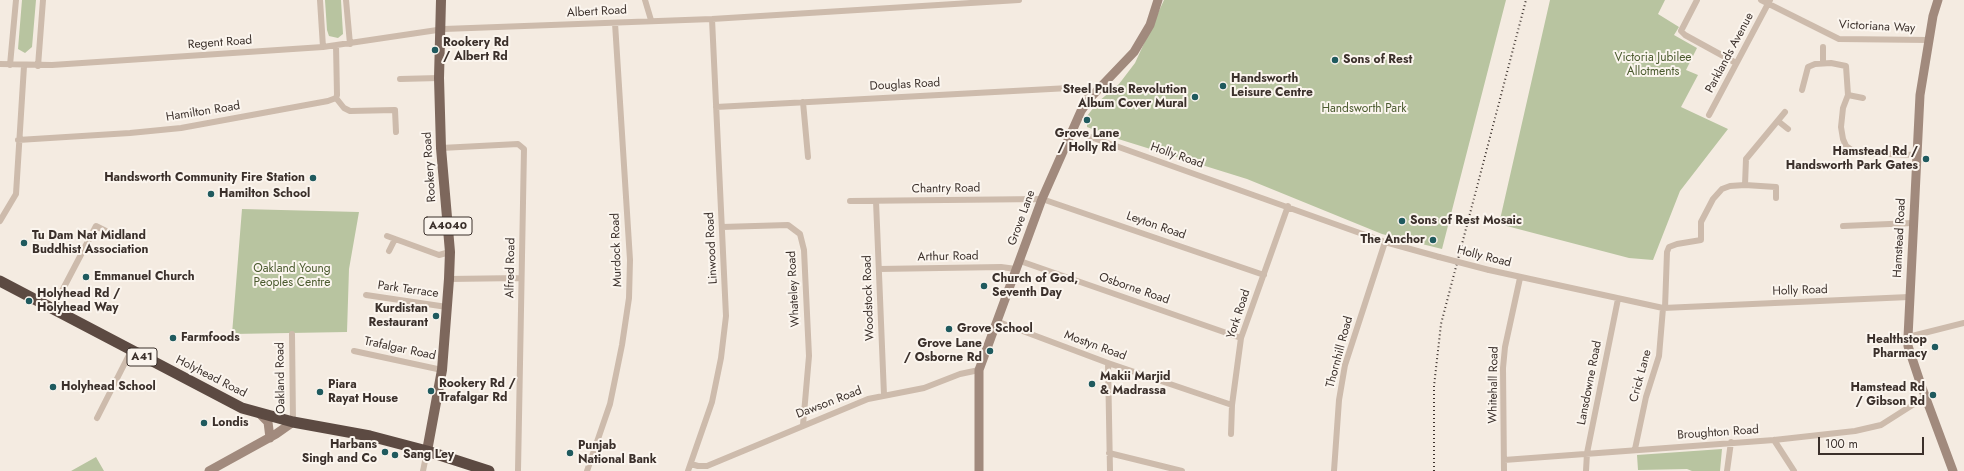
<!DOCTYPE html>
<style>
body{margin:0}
#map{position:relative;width:1964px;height:471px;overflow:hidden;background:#f4ebe1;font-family:Jost,sans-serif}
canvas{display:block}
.scale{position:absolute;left:1818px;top:437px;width:106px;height:18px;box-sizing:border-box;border:2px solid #3b302b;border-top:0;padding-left:5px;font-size:12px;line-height:14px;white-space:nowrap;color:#3b302b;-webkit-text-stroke:3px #fbf5ee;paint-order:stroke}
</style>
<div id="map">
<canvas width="1964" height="471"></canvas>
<div class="scale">100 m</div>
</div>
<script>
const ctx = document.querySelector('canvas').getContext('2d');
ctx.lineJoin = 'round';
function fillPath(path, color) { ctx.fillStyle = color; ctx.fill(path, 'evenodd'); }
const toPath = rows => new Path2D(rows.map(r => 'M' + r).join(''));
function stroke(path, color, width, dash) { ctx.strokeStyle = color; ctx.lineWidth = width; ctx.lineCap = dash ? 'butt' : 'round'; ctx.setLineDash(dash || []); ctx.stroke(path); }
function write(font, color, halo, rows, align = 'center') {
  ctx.font = font + ' Jost,sans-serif'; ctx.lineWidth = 4; ctx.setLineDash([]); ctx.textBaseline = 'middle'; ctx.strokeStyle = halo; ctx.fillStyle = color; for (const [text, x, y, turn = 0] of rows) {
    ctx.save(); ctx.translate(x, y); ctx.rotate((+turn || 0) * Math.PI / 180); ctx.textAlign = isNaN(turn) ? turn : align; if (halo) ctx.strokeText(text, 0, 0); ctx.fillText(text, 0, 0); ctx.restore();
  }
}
const green = toPath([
 [22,0,36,0,32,47,25,53,18,49],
 [325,0,341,0,343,34,338,38,329,36,327,30],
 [1164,0,1506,0,1442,249,1382,234,1247,179,1115,138,1087,127,1087,116,1098,102,1119,84,1135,63],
 [1550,0,1665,0,1658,14,1679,27,1674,35,1697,48,1686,70,1698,75,1681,107,1728,129,1680,191,1653,260,1629,258,1499,224],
 [242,209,359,212,349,269,347,332,232,334],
 [1722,449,1720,471,1692,471,1687,469,1638,470,1637,455],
 [96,457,104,471,71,471]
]);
const street = toPath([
 [320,0,323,47],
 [346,0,350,44],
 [645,0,651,20],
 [1697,0,1681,31,1685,35,1736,63],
 [1761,0,1839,39,1929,40],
 [1823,47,1823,63],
 [0,64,52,65,323,47,444,29,712,19,1019,0],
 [10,65,16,0],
 [38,66,43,0],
 [400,79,439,78],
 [1802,90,1808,67,1815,64,1831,63,1846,66,1848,95,1843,108,1841,127,1843,139,1846,146,1853,151,1863,153,1916,155],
 [1848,95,1863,98],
 [336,98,344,108,350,111,395,110,396,132],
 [803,102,808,157],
 [716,107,1069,88,1082,90,1091,97],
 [1709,115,1770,0],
 [1778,121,1788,129],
 [1071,130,1385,242,1439,257],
 [18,140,130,133,181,128,328,101,336,98,337,95,336,45],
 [441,148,518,144,524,149,518,471],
 [1745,185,1746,159,1785,112],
 [850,201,1042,199,1264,275],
 [876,201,884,395],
 [0,221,16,194,24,66],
 [1843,226,1913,223],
 [722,227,788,225,800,234,804,250,809,356,803,425],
 [387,236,439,255,450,252],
 [389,251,395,239],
 [1020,261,1241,338],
 [879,269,1001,267,1016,269],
 [1489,270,1663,308,1909,297],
 [449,279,521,278],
 [366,295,447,307],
 [1665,308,1667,252,1669,247,1677,244,1701,240,1701,222,1713,199,1722,189,1730,186,1745,185,1776,187,1776,198],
 [52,310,96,226,114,235],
 [996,321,1108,363,1232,405],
 [292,334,293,422],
 [1908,337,1964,323],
 [354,351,442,370],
 [1108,363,1110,471],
 [97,418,131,351],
 [1231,434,1232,405,1241,338,1288,206],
 [1774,440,1794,471],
 [1635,449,1646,397,1659,356,1663,308],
 [1109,453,1182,471],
 [1504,460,1774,440,1855,431,1881,425,1925,397],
 [691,464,698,466,707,466,868,399,924,388,960,374,979,370],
 [423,471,427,451],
 [587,471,610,404,622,345,629,298,630,260,615,23],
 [688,471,712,402,721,358,726,316,712,19],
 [1334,471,1339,400,1345,365,1385,242],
 [1504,471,1503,368,1505,347,1520,278],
 [1586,471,1587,453,1618,299],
 [1727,471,1731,442]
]);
const secondary = toPath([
 [1938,0,1933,16,1920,95,1908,337,1908,346,1921,385,1953,471],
 [259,413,268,422,270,438],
 [209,471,276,434,293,422],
 [979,471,979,370,1042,199,1081,111,1091,97,1134,52,1150,25,1158,0]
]);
const primary = toPath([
 [427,451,442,370,449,279,450,252,441,148,439,78,441,0]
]);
const highway = toPath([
 [0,281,242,408,293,422,370,436,427,451,489,471]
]);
const rail = toPath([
 [1434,471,1434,386,1441,324,1526,0]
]);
const streetBridge = toPath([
 [1439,257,1489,270]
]);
const markers = [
 [435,50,4,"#1f5a5e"],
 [1335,60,4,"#1f5a5e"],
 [1223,86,4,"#1f5a5e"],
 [1195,97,4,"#1f5a5e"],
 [1087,120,4,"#1f5a5e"],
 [1926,159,4,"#1f5a5e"],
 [313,178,4,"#1f5a5e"],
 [211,194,4,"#1f5a5e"],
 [1402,221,4,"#1f5a5e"],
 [1433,240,4,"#1f5a5e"],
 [24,243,4,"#1f5a5e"],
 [86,277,4,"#1f5a5e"],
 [984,286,4,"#1f5a5e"],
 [29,301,4,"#1f5a5e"],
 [436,316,4,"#1f5a5e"],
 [949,329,4,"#1f5a5e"],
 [173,338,4,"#1f5a5e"],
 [1935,347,4,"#1f5a5e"],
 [990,351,4,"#1f5a5e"],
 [1092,384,4,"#1f5a5e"],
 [53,387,4,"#1f5a5e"],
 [431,391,4,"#1f5a5e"],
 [320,392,4,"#1f5a5e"],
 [1933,395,4,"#1f5a5e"],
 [204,423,4,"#1f5a5e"],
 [385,452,4,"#1f5a5e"],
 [570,453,4,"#1f5a5e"],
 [395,455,4,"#1f5a5e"]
];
const shields = [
 [448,226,48],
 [142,357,30]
];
const shieldNames = [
 ["A4040",448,226],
 ["A41",142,357]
];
const streetNames = [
 ["Albert Road",597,12,-3],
 ["Victoriana Way",1877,27,3],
 ["Regent Road",220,43,-4],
 ["Parklands Avenue",1730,53,-62],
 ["Douglas Road",905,85,-3],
 ["Hamilton Road",203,112,-9],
 ["Holly Road",1177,156,19],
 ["Rookery Road",430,167,-94],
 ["Chantry Road",946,189,-1],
 ["Grove Lane",1022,218,-70],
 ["Leyton Road",1156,226,19],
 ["Hamstead Road",1900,238,-87],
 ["Linwood Road",712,248,-93],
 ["Murdock Road",617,250,-92],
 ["Arthur Road",948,257,-1],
 ["Holly Road",1484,257,14],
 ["Alfred Road",511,268,-89],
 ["Whateley Road",794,289,-93],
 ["Osborne Road",1134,289,19],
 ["Park Terrace",408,290,8],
 ["Holly Road",1800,291,-2],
 ["Woodstock Road",869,298,-92],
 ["York Road",1239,314,-72],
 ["Mostyn Road",1095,346,20],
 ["Trafalgar Road",400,349,12],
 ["Thornhill Road",1340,352,-75],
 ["Crick Lane",1641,376,-75],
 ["Holyhead Road",211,377,27],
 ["Oakland Road",281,378,-91],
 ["Lansdowne Road",1590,383,-79],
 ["Whitehall Road",1494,385,-89],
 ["Dawson Road",829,403,-21],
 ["Broughton Road",1718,433,-4]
];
const poiNames = [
 ["Rookery Rd",443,43],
 ["/ Albert Rd",443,57],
 ["Sons of Rest",1343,60],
 ["Handsworth",1231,79],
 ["Leisure Centre",1231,93],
 ["Steel Pulse Revolution",1187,90,"right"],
 ["Album Cover Mural",1187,104,"right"],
 ["Grove Lane",1087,134,"center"],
 ["/ Holly Rd",1087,148,"center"],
 ["Hamstead Rd /",1918,152,"right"],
 ["Handsworth Park Gates",1918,166,"right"],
 ["Handsworth Community Fire Station",305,178,"right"],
 ["Hamilton School",219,194],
 ["Sons of Rest Mosaic",1410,221],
 ["Tu Dam Nat Midland",32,236],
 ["Buddhist Association",32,250],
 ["The Anchor",1425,240,"right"],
 ["Emmanuel Church",94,277],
 ["Church of God,",992,279],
 ["Seventh Day",992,293],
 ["Holyhead Rd /",37,294],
 ["Holyhead Way",37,308],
 ["Kurdistan",428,309,"right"],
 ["Restaurant",428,323,"right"],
 ["Grove School",957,329],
 ["Farmfoods",181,338],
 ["Healthstop",1927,340,"right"],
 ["Pharmacy",1927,354,"right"],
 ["Grove Lane",982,344,"right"],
 ["/ Osborne Rd",982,358,"right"],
 ["Makii Marjid",1100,377],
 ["& Madrassa",1100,391],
 ["Rookery Rd /",439,384],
 ["Trafalgar Rd",439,398],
 ["Piara",328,385],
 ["Rayat House",328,399],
 ["Holyhead School",61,387],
 ["Hamstead Rd",1925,388,"right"],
 ["/ Gibson Rd",1925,402,"right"],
 ["Londis",212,423],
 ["Harbans",377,445,"right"],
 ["Singh and Co",377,459,"right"],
 ["Punjab",578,446],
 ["National Bank",578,460],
 ["Sang Ley",403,455]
];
const parkNames = [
 ["Victoria Jubilee",1653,58],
 ["Allotments",1653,72],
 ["Handsworth Park",1364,109],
 ["Oakland Young",292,269],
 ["Peoples Centre",292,283]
];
fillPath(green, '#b8c4a0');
stroke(street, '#cdbbac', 6);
stroke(secondary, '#a18a7d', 9);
stroke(primary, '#7d675c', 10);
stroke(highway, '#5c4a42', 11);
stroke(rail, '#3b302b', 2, [1, 3]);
stroke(streetBridge, '#cdbbac', 6);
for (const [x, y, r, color] of markers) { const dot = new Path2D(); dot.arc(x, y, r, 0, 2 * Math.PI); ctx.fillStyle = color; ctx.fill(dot); stroke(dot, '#fbf5ee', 1.5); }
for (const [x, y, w] of shields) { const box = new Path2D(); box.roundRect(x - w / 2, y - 9, w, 18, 3); ctx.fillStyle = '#fbf5ee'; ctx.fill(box); stroke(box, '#3b302b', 1); }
write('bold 11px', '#3b302b', null, shieldNames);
write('12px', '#3b302b', '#fbf5ee', streetNames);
write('bold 12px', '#3b302b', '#fbf5ee', poiNames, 'left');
write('12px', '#4a5a2e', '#fbf5ee', parkNames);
</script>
